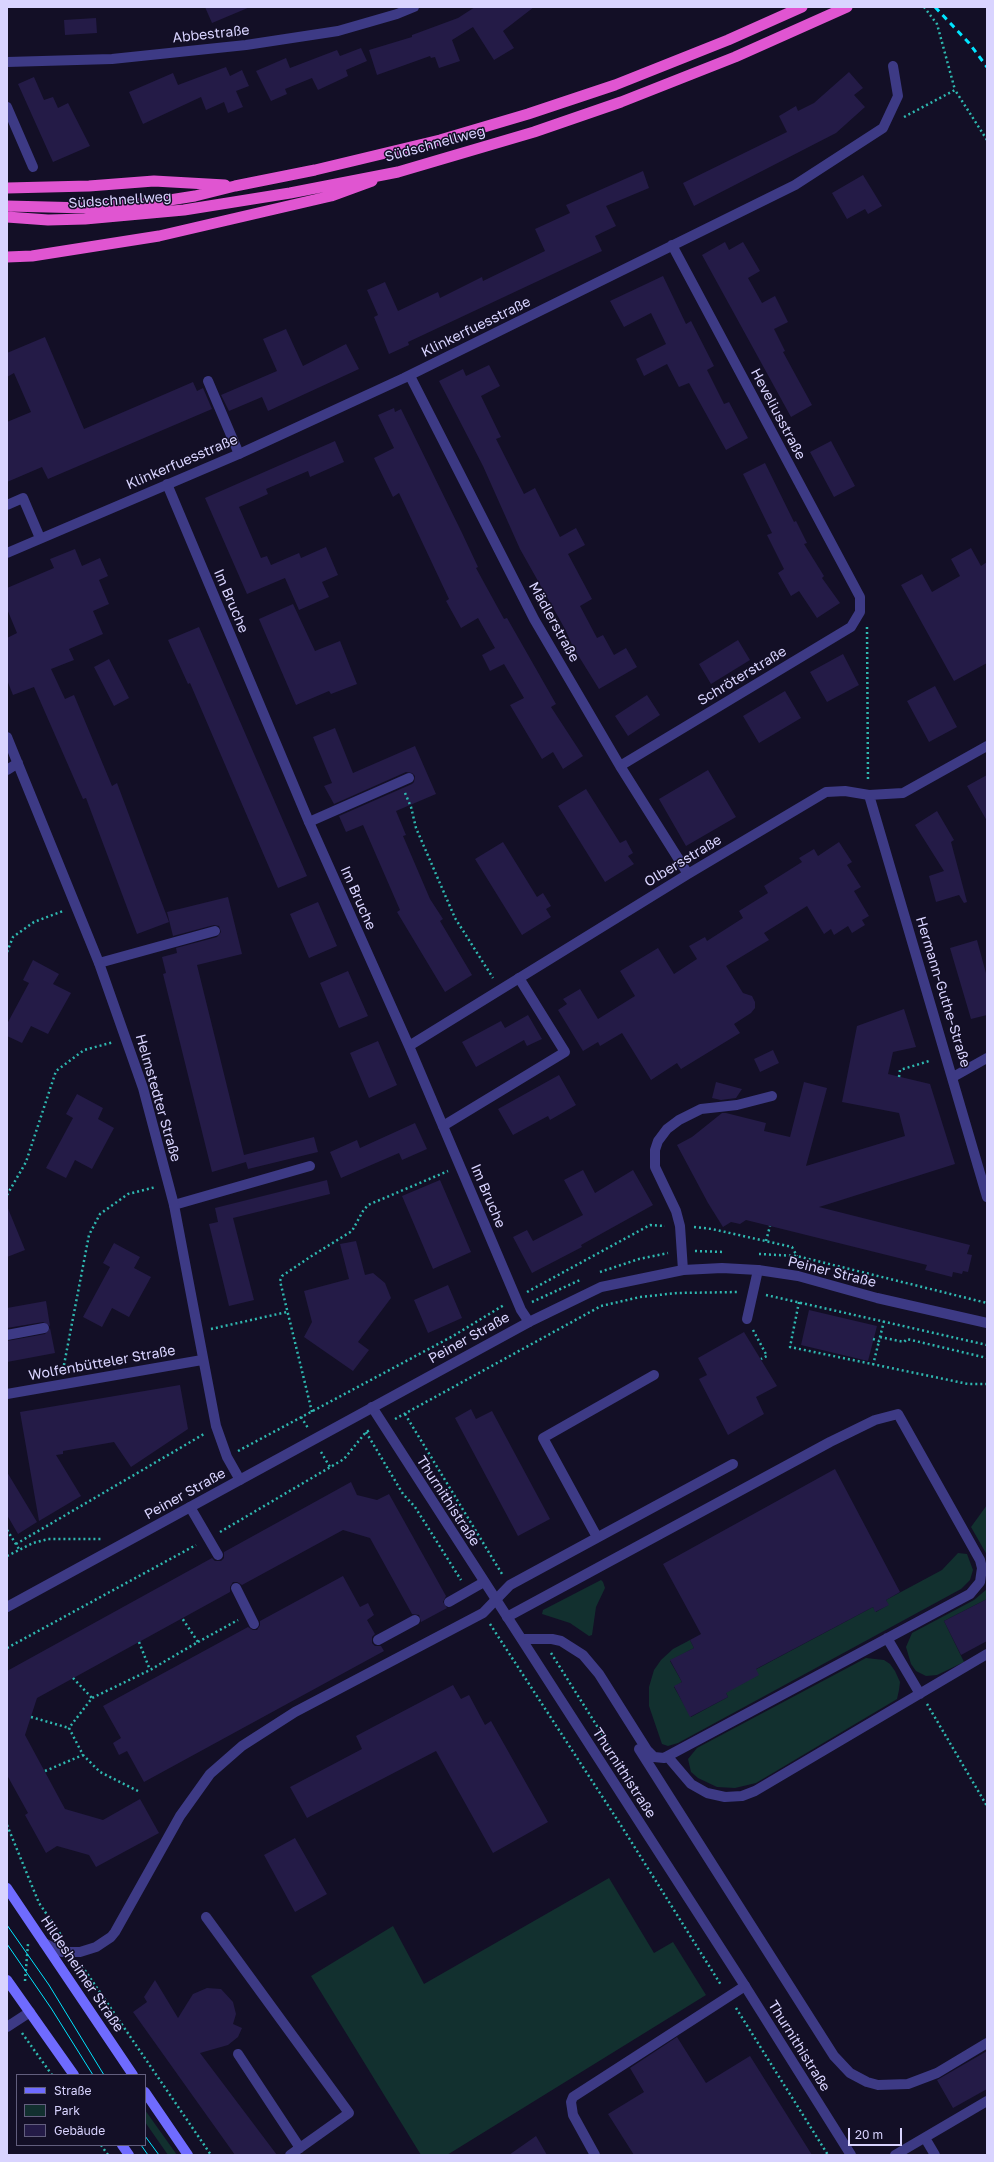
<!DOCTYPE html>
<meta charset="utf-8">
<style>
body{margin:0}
#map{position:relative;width:994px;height:2162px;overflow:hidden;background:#130f26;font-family:"Golos Text",sans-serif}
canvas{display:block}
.frame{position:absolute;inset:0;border:8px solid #d9d4ff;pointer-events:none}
.legend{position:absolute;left:16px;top:2074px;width:130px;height:72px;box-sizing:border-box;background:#130f26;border:1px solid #625e7d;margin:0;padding:5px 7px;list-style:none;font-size:12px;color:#d9d4ff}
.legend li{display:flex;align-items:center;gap:8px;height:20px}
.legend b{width:20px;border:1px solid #625e7d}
.scale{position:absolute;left:848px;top:2128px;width:54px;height:18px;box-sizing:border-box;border:2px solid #d9d4ff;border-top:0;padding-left:5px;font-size:12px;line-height:14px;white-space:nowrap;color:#d9d4ff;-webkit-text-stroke:3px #130f26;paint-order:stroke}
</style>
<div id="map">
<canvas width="994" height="2162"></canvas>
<div class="frame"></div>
<ul class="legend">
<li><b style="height:5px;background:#6f6bff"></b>Straße</li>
<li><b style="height:11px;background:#12302f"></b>Park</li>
<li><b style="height:11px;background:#241b47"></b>Gebäude</li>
</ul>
<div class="scale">20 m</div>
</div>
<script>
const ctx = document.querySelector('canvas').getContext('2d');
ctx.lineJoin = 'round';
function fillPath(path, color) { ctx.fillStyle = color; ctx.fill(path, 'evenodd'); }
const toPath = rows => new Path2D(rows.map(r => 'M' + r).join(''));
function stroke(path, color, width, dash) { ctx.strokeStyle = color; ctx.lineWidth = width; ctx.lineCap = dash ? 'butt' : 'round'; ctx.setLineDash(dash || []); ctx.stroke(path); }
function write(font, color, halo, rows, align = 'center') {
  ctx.font = font + ' "Golos Text",sans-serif'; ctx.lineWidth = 3; ctx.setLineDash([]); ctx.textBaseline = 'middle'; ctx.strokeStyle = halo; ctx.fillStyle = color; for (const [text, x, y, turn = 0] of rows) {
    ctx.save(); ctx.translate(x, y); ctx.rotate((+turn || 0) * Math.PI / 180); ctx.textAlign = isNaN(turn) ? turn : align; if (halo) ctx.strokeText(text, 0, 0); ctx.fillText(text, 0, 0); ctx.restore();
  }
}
const green = toPath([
 [987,1505,987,1555,971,1527],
 [958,1553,967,1554,973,1570,970,1580,961,1589,678,1743,668,1746,662,1744,649,1706,649,1687,654,1670,661,1660,673,1649,690,1640,694,1648,670,1661,682,1682,674,1687,691,1717,728,1697,723,1687,873,1607,876,1612,888,1605,886,1600,942,1570],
 [601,1580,603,1582,605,1588,596,1607,592,1635,589,1636,570,1623,542,1614,543,1610],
 [987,1589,987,1599,944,1621,964,1662,937,1675,926,1676,916,1671,911,1664,906,1647,912,1633,974,1600],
 [866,1658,884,1660,890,1664,895,1671,900,1682,899,1690,897,1699,887,1705,756,1783,735,1788,717,1787,698,1778,691,1772,688,1759,697,1748],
 [609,1878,654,1953,673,1942,706,1995,447,2155,421,2155,311,1976,393,1926,424,1984],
 [145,2110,177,2155,168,2155,145,2122]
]);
const building = toPath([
 [205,7,250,7,212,23],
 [475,7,534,7,503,31,514,48,494,60,473,27,452,40,460,61,439,68,435,57,431,58,430,56,377,75,369,50,412,37,412,35,458,18],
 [96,18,97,33,65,35,64,20],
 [361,48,367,61,346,70,348,76,318,90,312,78,285,89,287,94,271,101,256,71,286,58,290,68,337,50,340,56],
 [226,67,230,76,242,70,249,86,236,91,243,107,228,113,224,102,206,110,201,97,143,124,129,92,173,73,178,85],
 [849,72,863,88,854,95,865,107,836,133,694,206,683,183,787,132,779,116,796,106,798,111,814,103],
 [34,77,44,100,53,97,58,108,68,103,90,146,53,162,18,84],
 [643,171,649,188,606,206,616,226,595,236,602,251,408,342,409,345,389,354,374,317,378,315,367,290,385,282,398,311,438,292,440,298,482,277,483,281,545,251,535,229,570,213,566,205],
 [863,175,882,206,868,214,865,209,847,219,832,193],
 [725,242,729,250,743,242,760,271,748,278,762,303,775,296,788,322,774,329,785,351,783,352,812,405,791,417,702,255],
 [663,276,686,324,691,321,714,366,707,370,724,404,729,402,748,438,726,450,689,383,679,387,667,364,644,376,636,359,666,344,651,313,624,327,610,301],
 [286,329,303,366,346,344,359,369,268,411,262,397,229,411,221,395,277,371,263,339],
 [45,337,84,429,193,382,197,391,203,388,212,409,48,479,42,467,7,482,7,422,31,412,14,373,7,377,7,353],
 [489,365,500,386,481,396,501,437,496,439,524,494,535,488,560,537,576,528,585,545,568,554,592,599,580,606,597,638,603,635,614,655,626,648,637,667,599,689,573,647,565,629,520,549,483,466,439,381,463,369,466,376],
 [394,408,395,412,401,409,462,533,478,567,476,568,504,619,507,618,556,704,551,707,583,756,563,769,553,752,542,759,510,705,524,698,504,664,490,671,482,655,495,648,478,618,461,628,446,601,449,599,399,493,393,497,374,458,394,448,378,415],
 [335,441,344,462,310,477,308,471,266,489,268,494,239,507,261,558,267,556,271,565,299,553,301,558,326,547,338,575,322,582,329,597,299,610,285,578,247,594,205,498],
 [831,441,855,486,834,497,810,452],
 [765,463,794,522,796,521,807,543,804,544,824,576,822,578,840,603,817,618,799,591,791,596,778,573,784,569,767,535,772,533,743,474],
 [971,548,981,566,987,562,987,663,954,681,901,585,922,574,932,592,960,576,951,559],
 [75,549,82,566,100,558,108,576,99,580,109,604,93,611,103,634,69,649,74,660,51,669,65,699,74,695,112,786,117,783,169,922,137,934,86,798,83,799,34,687,13,695,7,680,7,638,17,633,7,609,7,588,54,568,50,559],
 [293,604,315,651,340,641,357,684,331,694,329,691,296,705,259,619],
 [199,627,307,876,278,888,190,683,188,684,168,640],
 [738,640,750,660,711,684,699,664],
 [843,654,859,685,827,702,810,672],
 [109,659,129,698,114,706,94,667],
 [935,686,957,727,929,742,907,701],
 [785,691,801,718,759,743,743,716],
 [647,695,660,715,628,736,615,716],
 [335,728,353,773,415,746,436,794,396,811,406,835,403,836,430,899,443,919,440,921,472,975,445,992,397,912,400,910,363,825,346,832,339,816,412,784,414,782,415,776,412,773,406,772,334,804,324,786,332,783,313,737],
 [708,770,736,817,686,846,659,799],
 [987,775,987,821,967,786],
 [586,789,620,843,626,840,633,853,628,856,634,864,605,882,558,806],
 [937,811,954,840,951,842,967,902,964,903,959,895,936,902,929,876,944,871,915,825],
 [503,842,537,897,543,893,551,906,546,909,551,917,522,935,475,859],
 [839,842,852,862,847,865,861,887,854,891,869,916,862,920,865,925,852,933,848,926,834,935,831,929,824,934,807,906,764,933,769,940,726,966,743,993,752,996,755,1002,755,1008,751,1013,734,1024,740,1033,681,1069,677,1063,651,1080,622,1033,600,1046,598,1042,583,1051,558,1010,567,1004,563,999,580,989,598,1019,635,996,620,971,658,948,674,974,697,959,689,946,705,937,707,941,743,918,739,911,768,893,764,886,802,862,799,858,814,849,818,856],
 [228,897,242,954,197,965,244,1155,314,1137,318,1152,248,1169,246,1162,212,1172,163,974,166,973,162,957,177,953,176,948,217,937,221,932,219,926,214,925,173,936,167,912],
 [318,902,337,946,309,958,290,914],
 [977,940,987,977,987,1015,971,1019,950,948],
 [33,960,59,974,53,984,71,993,48,1034,31,1026,22,1043,7,1036,7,1024,29,983,23,980],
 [348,971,368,1016,339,1028,320,983],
 [904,1009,916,1047,893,1052,888,1074,930,1084,955,1164,819,1207,970,1245,967,1254,972,1255,968,1272,963,1271,962,1274,953,1272,952,1277,925,1270,927,1265,746,1220,740,1224,731,1222,723,1227,708,1203,677,1145,692,1137,722,1113,726,1113,766,1123,764,1131,790,1137,804,1082,827,1088,806,1166,905,1136,899,1113,842,1102,857,1026],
 [528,1015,542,1039,527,1046,524,1040,476,1067,462,1042,501,1021,505,1028],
 [378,1041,397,1085,369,1098,350,1053],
 [773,1050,779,1063,760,1072,754,1059],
 [559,1075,576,1105,550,1120,548,1116,513,1135,498,1109],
 [716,1082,742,1089,736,1098,721,1100,712,1098],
 [77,1094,103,1108,98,1119,114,1128,92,1169,75,1160,66,1178,46,1168,73,1118,66,1114],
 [415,1123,427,1149,402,1160,399,1153,341,1178,330,1152,357,1140,360,1148],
 [583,1170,595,1193,633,1170,653,1205,581,1245,582,1247,532,1273,513,1237,527,1230,533,1241,583,1215,564,1180],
 [327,1180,330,1194,233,1218,254,1300,229,1306,209,1224,218,1222,215,1208],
 [440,1180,471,1252,433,1269,402,1196],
 [7,1206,25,1250,7,1257],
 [356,1241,365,1275,373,1273,385,1283,391,1298,358,1342,369,1350,353,1371,304,1337,312,1322,304,1291,349,1279,340,1244],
 [114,1243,140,1257,134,1268,151,1277,129,1317,112,1308,102,1327,83,1317,110,1267,103,1263],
 [448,1285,462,1318,428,1333,414,1300],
 [46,1301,50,1326,43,1322,7,1328,7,1308],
 [809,1310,877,1326,868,1361,801,1345],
 [50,1328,55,1353,7,1362,7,1341,45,1334],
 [744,1332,777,1386,756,1397,764,1414,728,1435,699,1379,707,1375,698,1358],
 [180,1385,188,1429,131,1467,114,1442,63,1451,63,1454,56,1455,81,1496,39,1521,20,1412],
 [471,1409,476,1419,492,1411,550,1519,518,1536,455,1418],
 [835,1469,900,1592,886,1600,889,1605,875,1612,873,1607,756,1669,759,1675,726,1693,728,1697,690,1717,674,1686,682,1682,670,1660,694,1648,690,1640,701,1634,663,1564],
 [7,1472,37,1522,18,1534,7,1515],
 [351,1482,357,1495,377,1500,389,1494,446,1596,443,1602,447,1608,421,1622,419,1615,412,1614,370,1538,343,1530,242,1585,237,1582,233,1582,230,1587,230,1592,37,1698,25,1735,65,1809,103,1820,140,1799,159,1833,96,1867,89,1855,57,1846,46,1853,25,1815,28,1813,7,1775,7,1671,212,1558,215,1561,221,1561,224,1558,224,1552],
 [343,1576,360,1607,368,1603,374,1615,367,1620,375,1634,372,1637,372,1643,375,1646,381,1646,384,1651,144,1782,127,1751,119,1755,113,1743,121,1738,103,1706,248,1627,253,1630,257,1630,260,1625,260,1621],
 [987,1599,987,1641,961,1655,944,1621],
 [453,1685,461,1699,469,1695,485,1725,491,1721,548,1822,493,1853,436,1751,307,1818,290,1787,362,1749,356,1736],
 [295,1838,327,1894,295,1912,264,1855],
 [155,1980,178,2018,193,1994,207,1988,221,1989,233,2002,236,2014,233,2024,242,2028,238,2037,228,2045,200,2053,277,2155,235,2155,133,2012,147,2002,144,1997],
 [677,2037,706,2083,750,2056,812,2155,634,2155,608,2114,644,2092,630,2068],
 [987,2051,987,2089,953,2108,937,2080],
 [536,2136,547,2155,509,2155]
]);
const path = toPath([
 [924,7,937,24,955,90],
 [904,117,955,90,987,140],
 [867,627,868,782],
 [405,793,411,807,416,828,455,918,493,978],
 [7,952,13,937,34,922,63,911],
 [899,1077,900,1070,929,1061],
 [7,1195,26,1162,56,1071,84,1050,114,1042],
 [694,1227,712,1229,792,1247,797,1256],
 [766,1241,770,1226],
 [695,1251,724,1252],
 [759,1254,797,1256,987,1303],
 [600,1272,639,1259,668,1253],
 [527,1292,650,1225,665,1226],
 [766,1295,987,1345],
 [532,1302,580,1280],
 [799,1302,790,1347,968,1384,987,1384],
 [211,1329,287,1312],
 [753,1330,767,1356,761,1359],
 [880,1337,904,1342,907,1339,987,1358],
 [873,1339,879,1341,884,1321],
 [873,1365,879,1341],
 [63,1370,89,1235,100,1214,128,1194,156,1187],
 [312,1412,280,1281,282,1276,310,1257,352,1231,363,1211,368,1205,448,1171],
 [405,1414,502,1574],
 [301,1417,308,1428],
 [395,1419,601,1306,640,1297,677,1293,739,1292],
 [366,1432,403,1494,415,1507,461,1580],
 [238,1451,453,1336,504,1305],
 [321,1452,330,1467],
 [7,1530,19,1549],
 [220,1532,344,1459,366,1432,370,1430],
 [16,1544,204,1434],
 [7,1556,33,1543,48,1539,101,1539],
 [490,1624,622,1827,721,1985],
 [139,1642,150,1670],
 [198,1642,238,1620],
 [7,1648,196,1545],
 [551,1653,641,1796],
 [73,1678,92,1698],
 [927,1704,987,1806],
 [31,1717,69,1728],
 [45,1771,83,1755],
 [138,1791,100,1772,83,1755,69,1728,92,1698,150,1670,198,1642,182,1618],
 [7,1825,39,1903,61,1935],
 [82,1966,211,2155],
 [25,1981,28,1944],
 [736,2008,828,2155],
 [22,2033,52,2075],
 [101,2145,108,2155]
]);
const service = toPath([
 [7,107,33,167],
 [208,381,239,454],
 [7,505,23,498,40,538],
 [309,822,409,778],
 [99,963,215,931],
 [443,1126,565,1052,519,978],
 [174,1205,310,1166],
 [683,1270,680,1226,676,1211,655,1167,655,1150,658,1141,667,1129,679,1120,701,1109,737,1105,772,1096],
 [747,1319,758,1270],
 [7,1335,44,1328],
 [190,1507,218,1555],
 [597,1537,543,1438,654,1375],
 [236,1588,254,1624],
 [449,1602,484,1582],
 [507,1617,830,1442,875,1420,898,1414,980,1560,982,1568,980,1582,970,1594,664,1758,654,1757,647,1750,599,1674,583,1655,561,1641,552,1639,522,1639],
 [887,1638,920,1694],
 [378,1640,415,1620],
 [639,1749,834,2056,850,2073,867,2082,878,2085,908,2084,937,2073,987,2043],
 [668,1757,691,1784,707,1793,725,1797,742,1796,755,1791,987,1654],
 [206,1917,349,2113,290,2155],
 [44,1943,62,1952,80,1952,96,1947,111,1937,115,1932,180,1816,210,1774,242,1746,295,1712,483,1613,510,1585,733,1464],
 [7,2027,30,2012],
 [238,2054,300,2148],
 [925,2138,935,2155],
 [595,2155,573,2115,571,2102,573,2097,745,1986],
 [895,2155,987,2101]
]);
const minor = toPath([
 [7,62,112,59,246,45,338,31,397,14,414,7],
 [410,376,534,619,620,766,688,874],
 [167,484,309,822,409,1046,521,1310,529,1322],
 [7,553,239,454,404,378,795,185,883,128,898,96,893,66],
 [7,737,99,963,143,1088,174,1205,216,1426,227,1457,240,1480],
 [620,766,851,627,860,612,860,597,672,245],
 [7,770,18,763],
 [869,795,987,1197],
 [409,1046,688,874,826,792,845,791,869,795,903,793,987,746],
 [953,1077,987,1058],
 [7,1394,202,1360],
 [372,1407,745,1986,851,2155]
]);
const tertiary = toPath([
 [7,1607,529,1322,601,1287,683,1270,722,1268,758,1270,798,1276,877,1298,987,1323]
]);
const secondary = toPath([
 [7,1888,133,2075],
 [7,1980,74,2075],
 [145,2092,188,2155],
 [122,2145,129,2155]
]);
const trunk = toPath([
 [7,188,89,186,154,181,225,185],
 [7,206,88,208,157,202,195,196,235,186,315,170,440,140,528,114,615,85,728,40,802,7],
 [7,217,48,220,85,219,184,210,290,193,398,172,534,132,621,102,735,57,847,7],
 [7,257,32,256,159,236,331,196,372,181]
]);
const tram = toPath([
 [7,1925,49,1985,104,2075],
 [7,1944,51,2008,93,2075],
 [145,2136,159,2155],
 [141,2145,148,2155]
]);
const rail = toPath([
 [935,7,969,43,987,67]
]);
const streetNames = [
 ["Abbestraße",211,34,-6],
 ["Südschnellweg",435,144,-15],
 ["Südschnellweg",120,200,-4],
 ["Klinkerfuesstraße",476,327,-26],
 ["Heveliusstraße",778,414,62],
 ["Klinkerfuesstraße",182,462,-23],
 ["Im Bruche",231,601,67],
 ["Mädlerstraße",554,622,61],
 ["Schröterstraße",742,676,-31],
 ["Olbersstraße",683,861,-31],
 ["Im Bruche",358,898,66],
 ["Hermann-Guthe-Straße",943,992,73],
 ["Helmstedter Straße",158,1098,74],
 ["Im Bruche",488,1196,67],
 ["Peiner Straße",832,1272,14],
 ["Peiner Straße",469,1338,-29],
 ["Wolfenbütteler Straße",102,1363,-10],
 ["Peiner Straße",185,1494,-29],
 ["Thurnithistraße",448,1501,57],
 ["Thurnithistraße",624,1773,57],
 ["Hildesheimer Straße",82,1974,56],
 ["Thurnithistraße",799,2046,58]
];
fillPath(green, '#12302f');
fillPath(building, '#241b47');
stroke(path, '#2fb8b0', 2.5, [2, 3]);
stroke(service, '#3d3a85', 10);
stroke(minor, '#3d3a85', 10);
stroke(tertiary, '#3d3a85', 10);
stroke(secondary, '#6f6bff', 10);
stroke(trunk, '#e055d1', 11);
stroke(tram, '#00e5ff', 1);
stroke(rail, '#00e5ff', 3, [6, 5]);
write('14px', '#d9d4ff', '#130f26', streetNames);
</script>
